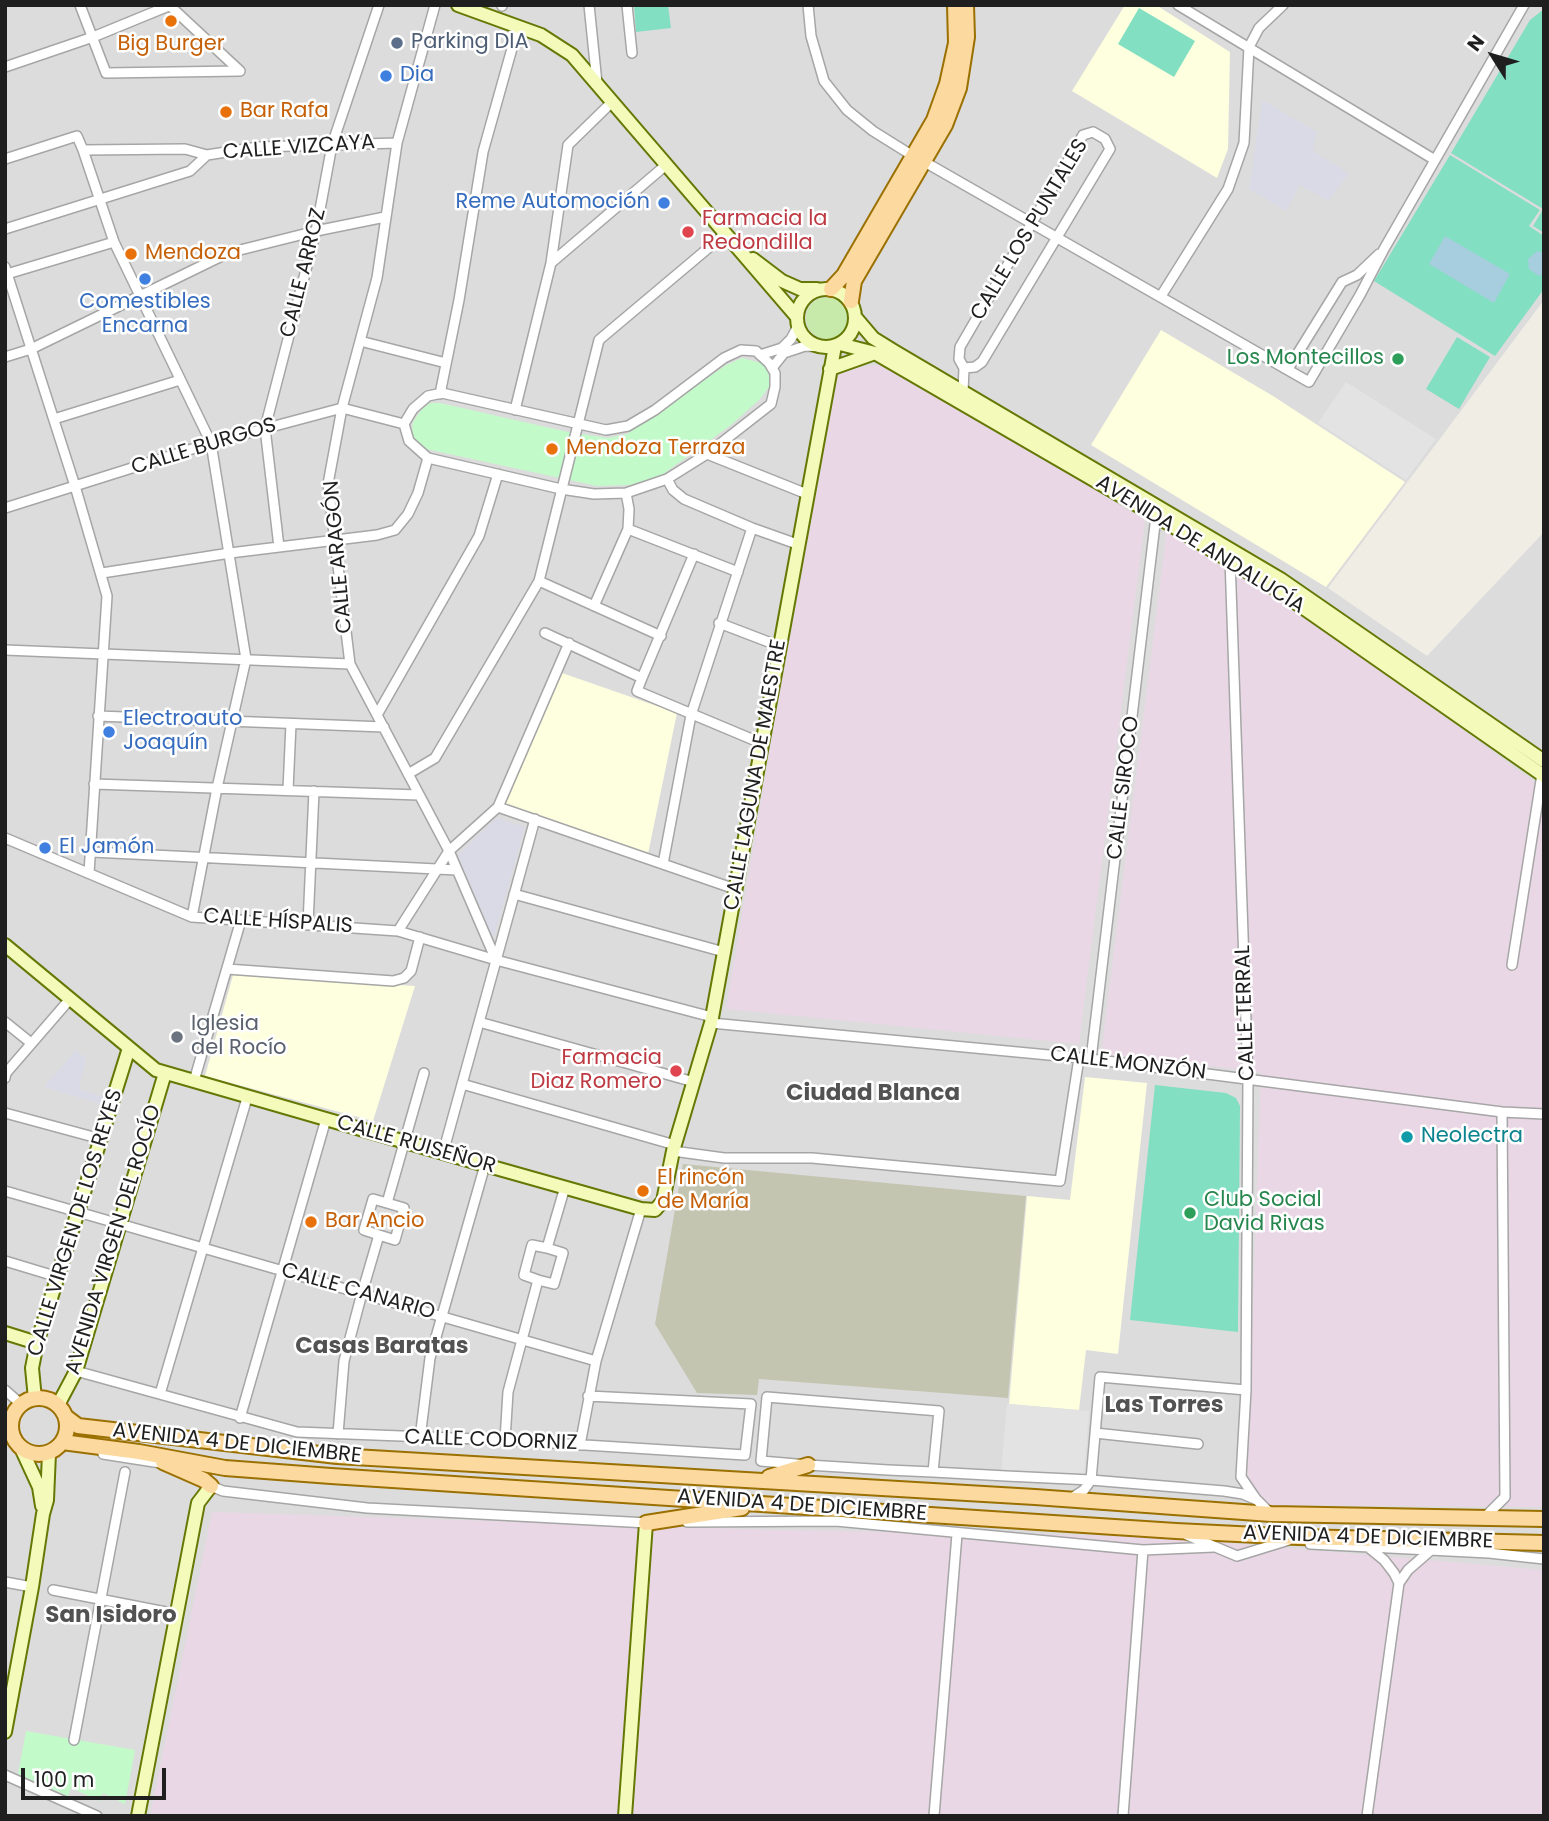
<!DOCTYPE html>
<meta charset="utf-8">
<style>
body{margin:0}
#map{position:relative;width:1549px;height:1821px;overflow:hidden;background:#f0ede5;font-family:Poppins,sans-serif}
canvas{display:block}
.frame{position:absolute;inset:0;border:7px solid #1f1f1f;pointer-events:none}
.north{position:absolute;left:1458px;top:21px;width:70px;height:70px;-webkit-text-stroke:5px #fff;paint-order:stroke;rotate:307deg;font-size:19px;font-weight:700;line-height:28px;text-align:center;color:#1f1f1f}
.north::after{content:'';display:block;margin:auto;width:24px;height:32px;background:#1f1f1f;clip-path:polygon(50% 0,100% 100%,50% 72%,0 100%)}
.scale{position:absolute;left:21px;top:1768px;width:145px;height:32px;box-sizing:border-box;border:4px solid #1f1f1f;border-top:0;padding-left:9px;font-size:21px;line-height:24px;white-space:nowrap;color:#1f1f1f;-webkit-text-stroke:5px #fff;paint-order:stroke}
</style>
<div id="map">
<canvas width="1549" height="1821"></canvas>
<div class="frame"></div>
<div class="north">N</div>
<div class="scale">100 m</div>
</div>
<script>
const ctx = document.querySelector('canvas').getContext('2d');
ctx.lineJoin = 'round';
function fillPath(path, color) { ctx.fillStyle = color; ctx.fill(path, 'evenodd'); }
const toPath = rows => new Path2D(rows.map(r => 'M' + r).join(''));
function stroke(path, color, width, dash) { ctx.strokeStyle = color; ctx.lineWidth = width; ctx.lineCap = dash ? 'butt' : 'round'; ctx.setLineDash(dash || []); ctx.stroke(path); }
function write(font, color, halo, rows, align = 'center') {
  ctx.font = font + ' Poppins,sans-serif'; ctx.lineWidth = 5; ctx.setLineDash([]); ctx.textBaseline = 'middle'; ctx.strokeStyle = halo; ctx.fillStyle = color; for (const [text, x, y, turn = 0] of rows) {
    ctx.save(); ctx.translate(x, y); ctx.rotate((+turn || 0) * Math.PI / 180); ctx.textAlign = isNaN(turn) ? turn : align; if (halo) ctx.strokeText(text, 0, 0); ctx.fillText(text, 0, 0); ctx.restore();
  }
}
const residential = toPath([
 [5,5,1544,5,1544,300,1328,588,1427,656,1544,532,1544,1816,5,1816]
]);
const industrial = toPath([
 [886,364,1145,520,1079,1044,726,1009,830,390,835,374,858,368],
 [1167,529,1313,621,1544,789,1544,1507,1271,1505,1256,1493,1247,1474,1261,1072,1101,1054],
 [212,1512,773,1530,1146,1536,1544,1570,1544,1816,150,1816]
]);
const education = toPath([
 [1125,5,1156,5,1230,52,1228,149,1217,178,1072,91],
 [1161,330,1273,396,1405,482,1326,587,1091,445],
 [562,673,677,713,648,854,505,804],
 [233,975,415,986,373,1121,205,1076],
 [1085,1077,1147,1083,1118,1354,1086,1350,1079,1410,1009,1404,1027,1196,1070,1200]
]);
const construction = toPath([
 [683,1164,1026,1196,1008,1398,759,1379,757,1395,697,1393,655,1324]
]);
const grass = toPath([
 '806 318a21 21 0 1 1 42 0a21 21 0 1 1-42 0Z'
]);
const park = toPath([
 [742,358,761,363,767,369,770,380,769,387,759,400,731,425,659,477,630,485,597,486,426,449,417,442,412,434,413,422,421,410,430,403,440,403,568,432,608,438,627,434,726,365],
 [26,1731,135,1750,125,1804,103,1793,100,1801,71,1788,68,1796,18,1774]
]);
const pitch = toPath([
 [634,5,668,5,671,28,636,32],
 [1139,8,1195,41,1174,77,1118,44],
 [1544,9,1544,233,1533,226,1543,209,1451,153,1530,20],
 [1450,155,1540,210,1529,226,1544,236,1544,289,1495,356,1374,281],
 [1457,337,1490,357,1459,409,1426,389],
 [1155,1085,1226,1093,1236,1098,1240,1106,1238,1332,1130,1320]
]);
const parking = toPath([
 [1346,382,1436,439,1406,480,1318,423],
 [1007,1404,1089,1411,1084,1474,1001,1472]
]);
const plaza = toPath([
 [1262,100,1317,132,1313,151,1349,173,1328,201,1300,185,1286,211,1249,189],
 [496,818,525,827,493,940,458,855],
 [76,1050,86,1059,79,1089,113,1100,111,1107,44,1087]
]);
const water = toPath([
 [1445,236,1510,274,1494,303,1429,264],
 [1537,251,1544,253,1544,274,1539,276,1529,269,1528,259]
]);
const street = toPath([
 [80,5,106,73,240,71],
 [169,5,240,71],
 [435,5,397,143,377,278,342,408,328,484,350,664,449,851,496,960],
 [502,5,502,6],
 [589,5,597,83],
 [627,5,632,53],
 [808,5,811,36,824,81,847,110,873,131,913,156],
 [1178,5,1435,160],
 [5,67,93,37,171,5],
 [1093,132,1105,139,1110,149,982,362,975,367,964,368,959,359,960,347,1083,135,1093,132],
 [83,150,185,149,207,155],
 [5,159,77,136,83,150,114,242,211,443,246,659,217,788,192,917],
 [923,161,1309,382,1360,295,1384,249,1524,5],
 [5,229,190,171,207,155,258,147,397,143],
 [551,263,666,165],
 [5,267,75,486,107,596,89,873],
 [7,274,114,242],
 [1161,296,1228,189,1244,143,1249,47,1259,28,1283,5],
 [360,341,446,363],
 [741,350,756,351,769,363,775,373,775,387,771,404,707,454,667,479,626,493,594,494,561,489,428,458,409,441,404,424,413,409,428,396,442,393,606,430,628,426,655,410,724,358,741,350],
 [760,355,782,348,791,339,798,326],
 [5,357,31,349,228,253,316,231,385,217],
 [772,368,784,353,805,346,822,347],
 [1288,369,1342,282,1357,275,1379,254],
 [963,392,964,368],
 [440,394,459,300,483,152,518,27],
 [515,410,551,263,568,145,612,102],
 [54,419,180,380],
 [707,454,807,494],
 [667,479,673,490,684,499,752,528,797,544],
 [5,508,211,443,342,408,404,424],
 [628,529,738,572],
 [279,547,265,428,316,231,332,145,379,5],
 [1230,559,1248,1079,1246,1390,1241,1477],
 [102,573,230,553,377,535,395,530,408,514,418,493,428,458],
 [539,581,661,636],
 [594,606,628,529,629,509,626,493],
 [719,623,779,646],
 [545,633,642,678,637,691,761,743],
 [5,650,350,664],
 [642,678,694,554],
 [377,715,479,536,498,474],
 [98,716,384,727],
 [408,774,435,758,539,581,599,340,725,234],
 [94,784,419,795],
 [288,790,291,724],
 [498,807,735,889],
 [5,838,192,917,398,931,496,960,712,1017],
 [92,852,457,870],
 [663,864,691,715,752,528],
 [514,894,724,952],
 [308,924,314,791],
 [398,931,449,851,498,807,569,643],
 [1512,965,1542,774],
 [227,969,393,981,404,978,411,971,420,937],
 [5,1022,31,1043],
 [479,1022,694,1082],
 [711,1023,1091,1059,1502,1112,1544,1114],
 [1091,1059,1156,516],
 [5,1078,6,1073,70,999],
 [194,1081,241,920],
 [462,1084,675,1145],
 [5,1113,101,1139],
 [673,1151,724,1158,812,1158,1060,1181,1079,1058],
 [443,1153,535,819],
 [5,1191,596,1361],
 [379,1235,364,1230,373,1199,387,1203,424,1073],
 [5,1261,58,1277],
 [538,1280,524,1275,532,1245,547,1248,565,1187],
 [76,1371,297,1432,505,1440,745,1455,751,1404,588,1396],
 [5,1390,22,1405],
 [160,1394,247,1098],
 [240,1418,326,1119],
 [1095,1433,1198,1444],
 [338,1434,344,1361,362,1293,379,1235,395,1240,404,1208,387,1203],
 [420,1438,430,1358,485,1165],
 [505,1440,508,1392,538,1280,554,1284,563,1253,547,1248],
 [580,1445,596,1361,641,1209],
 [103,1454,167,1464],
 [933,1472,939,1411,767,1397,761,1461,808,1465,888,1470,933,1472,1006,1476,1091,1480,1224,1491,1243,1494,1257,1500,1271,1514],
 [1241,1477,1256,1499],
 [211,1486,223,1491,367,1508,648,1523],
 [1070,1499,1084,1490,1091,1480,1100,1377,1246,1390],
 [1485,1517,1505,1497,1502,1112],
 [687,1522,836,1521,1143,1550,1214,1547],
 [1187,1535,1237,1556,1289,1540],
 [1310,1544,1489,1553,1544,1559],
 [1368,1547,1384,1560,1394,1573,1399,1583,1408,1570,1431,1550],
 [5,1582,32,1587],
 [53,1590,176,1614],
 [74,1740,125,1472],
 [5,1775,97,1816],
 [934,1816,957,1534],
 [1123,1816,1143,1550],
 [1367,1816,1399,1583]
]);
const secondary = toPath([
 [458,5,541,35,572,55,797,317],
 [753,259,782,281,800,289,817,289],
 '797 318a29 29 0 1 1 58 0a29 29 0 1 1-58 0Z',
 [856,318,873,338,894,351,1282,580,1544,761],
 [840,344,875,353,1156,516,1279,591,1544,776],
 [830,369,875,353],
 [5,945,156,1070,485,1165,641,1209,655,1210,663,1201,673,1151,711,1023,835,346],
 [5,1333,37,1343],
 [35,1399,32,1368,37,1343,129,1048],
 [58,1405,76,1371,165,1073],
 [21,1448,39,1487,42,1506],
 [5,1732,32,1587,43,1514,47,1500,49,1453],
 [138,1816,198,1503,211,1486],
 [625,1816,646,1523]
]);
const primary = toPath([
 [831,289,844,275,934,120,947,84,956,43,955,5],
 [851,301,854,281,945,125,959,88,967,37,966,5],
 '11 1426a28 28 0 1 1 56 0a28 28 0 1 1-56 0Z',
 [66,1417,78,1426,337,1456,1035,1497,1271,1514,1544,1519],
 [62,1442,139,1452,225,1468,331,1476,1176,1531,1298,1537,1544,1543],
 [163,1462,204,1480,211,1486],
 [769,1477,808,1465],
 [646,1523,742,1508]
]);
const markers = [
 [171,21,7,"#e8710a"],
 [397,43,7,"#5c6f8a"],
 [386,76,7,"#3f7fe0"],
 [226,112,7,"#e8710a"],
 [664,203,7,"#3f7fe0"],
 [688,232,7,"#e0444e"],
 [131,254,7,"#e8710a"],
 [145,279,7,"#3f7fe0"],
 [1398,359,7,"#2e9e5b"],
 [552,449,7,"#e8710a"],
 [109,732,7,"#3f7fe0"],
 [45,848,7,"#3f7fe0"],
 [177,1037,7,"#6b7280"],
 [676,1071,7,"#e0444e"],
 [1407,1137,7,"#0f9aa8"],
 [643,1191,7,"#e8710a"],
 [1190,1213,7,"#2e9e5b"],
 [311,1222,7,"#e8710a"]
];
const serviceNames = [
 ["Parking DIA",411,43]
];
const foodNames = [
 ["Big Burger",171,45,"center"],
 ["Bar Rafa",240,112],
 ["Mendoza",145,254],
 ["Mendoza Terraza",566,449],
 ["El rincón",657,1179],
 ["de María",657,1203],
 ["Bar Ancio",325,1222]
];
const shopNames = [
 ["Dia",400,76],
 ["Reme Automoción",650,203,"right"],
 ["Comestibles",145,303,"center"],
 ["Encarna",145,327,"center"],
 ["Electroauto",123,720],
 ["Joaquín",123,744],
 ["El Jamón",59,848]
];
const streetNames = [
 ["CALLE VIZCAYA",299,148,-4],
 ["CALLE LOS PUNTALES",1030,230,-59],
 ["CALLE ARROZ",304,273,-76],
 ["CALLE BURGOS",204,447,-17],
 ["AVENIDA DE ANDALUCÍA",1200,545,32],
 ["CALLE ARAGÓN",339,557,-95],
 ["CALLE LAGUNA DE MAESTRE",756,775,-80],
 ["CALLE SIROCO",1124,788,-83],
 ["CALLE HÍSPALIS",278,922,4],
 ["CALLE TERRAL",1246,1013,-92],
 ["CALLE MONZÓN",1128,1064,7],
 ["CALLE RUISEÑOR",416,1145,16],
 ["CALLE VIRGEN DE LOS REYES",76,1223,-73],
 ["AVENIDA VIRGEN DEL ROCÍO",114,1240,-73],
 ["CALLE CANARIO",358,1292,16],
 ["CALLE CODORNIZ",491,1441,2],
 ["AVENIDA 4 DE DICIEMBRE",237,1444,6],
 ["AVENIDA 4 DE DICIEMBRE",802,1506,4],
 ["AVENIDA 4 DE DICIEMBRE",1368,1538,2]
];
const healthNames = [
 ["Farmacia la",702,220],
 ["Redondilla",702,244],
 ["Farmacia",662,1059,"right"],
 ["Diaz Romero",662,1083,"right"]
];
const leisureNames = [
 ["Los Montecillos",1384,359],
 ["Club Social",1204,1201,"left"],
 ["David Rivas",1204,1225,"left"]
];
const worshipNames = [
 ["Iglesia",191,1025],
 ["del Rocío",191,1049]
];
const cultureNames = [
 ["Neolectra",1421,1137]
];
const neighbourhoodNames = [
 ["Ciudad Blanca",873,1094],
 ["Casas Baratas",382,1347],
 ["Las Torres",1164,1406],
 ["San Isidoro",111,1616]
];
fillPath(residential, '#dddcdc');
fillPath(industrial, '#e9d7e5');
fillPath(education, '#fdffdf');
fillPath(construction, '#c4c5b1');
fillPath(grass, '#c7eaab');
fillPath(park, '#c3faca');
fillPath(pitch, '#83dfc1');
fillPath(parking, '#e3e3e3');
fillPath(plaza, '#dadae6');
fillPath(water, '#a6cede');
stroke(street, '#a6a6a6', 12);
stroke(secondary, '#657804', 16);
stroke(primary, '#9a7000', 18);
stroke(street, '#fff', 9);
stroke(secondary, '#f3faba', 12);
stroke(primary, '#fcd99e', 14);
for (const [x, y, r, color] of markers) { const dot = new Path2D(); dot.arc(x, y, r, 0, 2 * Math.PI); ctx.fillStyle = color; ctx.fill(dot); stroke(dot, '#fff', 2.5); }
write('21px', '#4e5e75', '#fff', serviceNames, 'left');
write('21px', '#c56008', '#fff', foodNames, 'left');
write('21px', '#366cbe', '#fff', shopNames, 'left');
write('21px', '#1f1f1f', '#fff', streetNames);
write('21px', '#be3a42', '#fff', healthNames, 'left');
write('21px', '#27864d', '#fff', leisureNames, 'right');
write('21px', '#5b616d', '#fff', worshipNames, 'left');
write('21px', '#0d838f', '#fff', cultureNames, 'left');
write('bold 23px', '#525252', '#fff', neighbourhoodNames);
</script>
